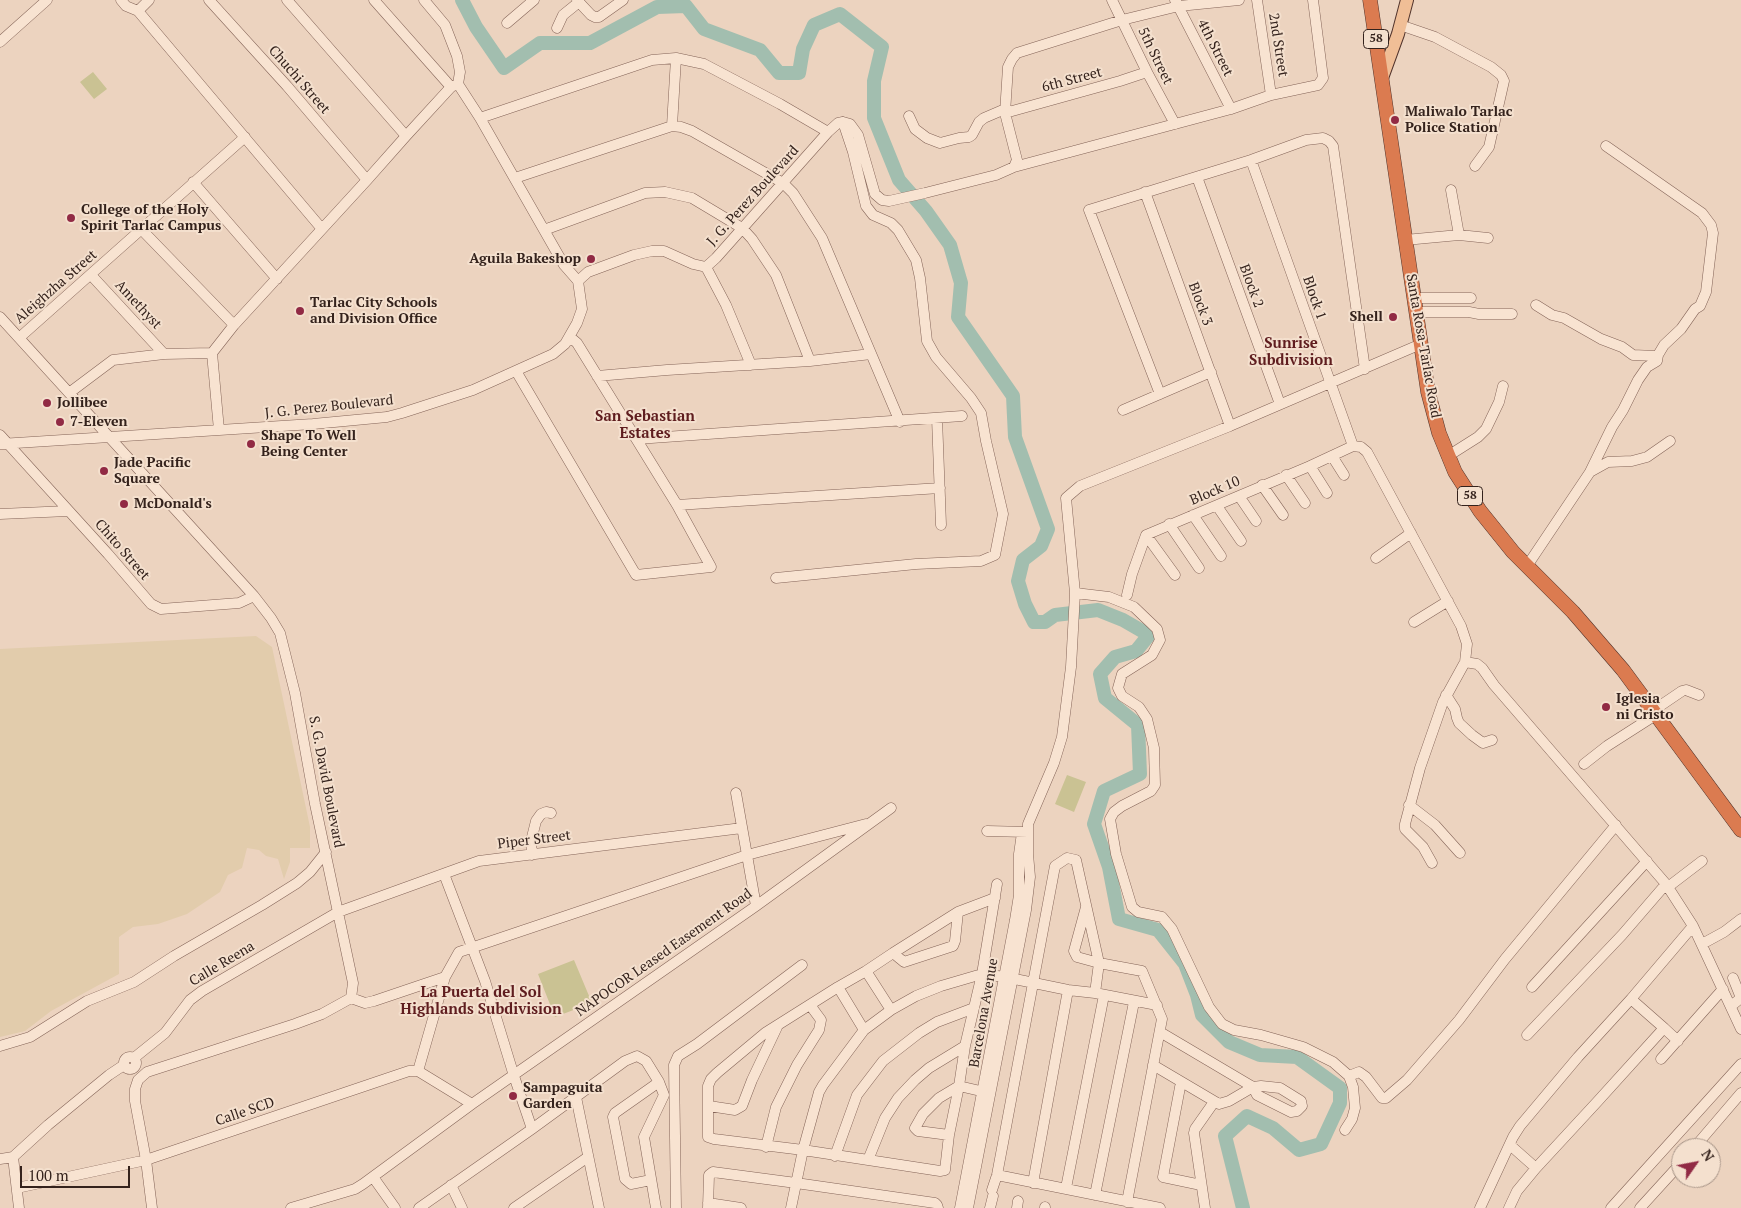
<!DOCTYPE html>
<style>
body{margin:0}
#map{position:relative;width:1741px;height:1208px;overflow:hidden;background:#ecd3bf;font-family:"PT Serif",serif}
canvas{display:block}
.north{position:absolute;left:1671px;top:1138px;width:50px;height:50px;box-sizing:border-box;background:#f4e0ce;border:1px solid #a79487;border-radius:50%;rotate:57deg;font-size:14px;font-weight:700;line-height:20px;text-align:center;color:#34221c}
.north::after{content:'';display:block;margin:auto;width:18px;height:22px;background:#912a44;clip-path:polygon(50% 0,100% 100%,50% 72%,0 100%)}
.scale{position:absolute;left:20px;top:1166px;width:110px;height:22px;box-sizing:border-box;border:2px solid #34221c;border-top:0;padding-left:6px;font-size:15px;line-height:18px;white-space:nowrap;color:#34221c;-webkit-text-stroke:4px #f4e0ce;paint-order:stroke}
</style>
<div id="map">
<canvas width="1741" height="1208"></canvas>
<div class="north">N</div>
<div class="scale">100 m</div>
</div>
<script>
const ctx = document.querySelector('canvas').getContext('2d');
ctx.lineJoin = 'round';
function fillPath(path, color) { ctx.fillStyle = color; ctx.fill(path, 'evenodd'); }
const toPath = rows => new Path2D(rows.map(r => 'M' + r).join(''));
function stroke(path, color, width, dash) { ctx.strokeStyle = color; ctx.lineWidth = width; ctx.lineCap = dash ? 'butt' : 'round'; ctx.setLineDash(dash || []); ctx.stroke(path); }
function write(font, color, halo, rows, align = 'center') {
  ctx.font = font + ' "PT Serif",serif'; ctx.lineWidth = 4; ctx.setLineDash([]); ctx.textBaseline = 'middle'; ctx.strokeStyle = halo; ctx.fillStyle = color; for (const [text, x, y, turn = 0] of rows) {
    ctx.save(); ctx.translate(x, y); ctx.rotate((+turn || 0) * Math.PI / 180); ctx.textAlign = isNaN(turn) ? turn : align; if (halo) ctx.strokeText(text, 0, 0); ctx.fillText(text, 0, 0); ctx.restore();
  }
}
const farmland = toPath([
 [256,636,272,647,310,827,310,848,290,848,290,862,284,879,278,859,266,856,259,850,247,848,242,868,228,875,220,892,187,914,158,924,133,927,119,937,119,974,51,1011,25,1031,0,1037,0,649]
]);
const green = toPath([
 [93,72,107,89,94,99,80,82],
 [1067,775,1086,782,1074,812,1055,804],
 [574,960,592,1003,555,1017,538,974]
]);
const river = toPath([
 [462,0,476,27,504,68,540,43,590,43,657,7,686,6,704,29,760,50,779,73,799,73,803,49,814,25,840,14,882,47,874,81,874,118,899,180,926,211,950,245,961,283,958,317,1013,396,1015,437,1048,529,1041,546,1023,560,1018,581,1025,604,1034,622,1045,622,1055,615,1098,610,1123,620,1149,635,1136,651,1115,657,1100,674,1105,698,1138,725,1140,774,1104,791,1094,824,1109,867,1119,919,1158,930,1185,964,1197,995,1202,1015,1229,1042,1260,1055,1297,1057,1340,1088,1340,1103,1321,1144,1299,1150,1273,1128,1247,1116,1225,1136,1243,1208]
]);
const minor = toPath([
 [121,0,126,6,138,11,322,229],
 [209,0,287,86,367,180],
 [287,0,406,136],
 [374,0,451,87],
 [424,0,445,25,457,56,460,72,458,84],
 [577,0,591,15,595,17,599,17,623,0],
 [1112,0,1147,72,1175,124],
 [1175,0,1231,109],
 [1257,0,1271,95],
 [138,11,149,0],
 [507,23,534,0],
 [1400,25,1435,37,1491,67,1501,75,1504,81,1489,147,1475,166],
 [557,28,563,15,579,2],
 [0,42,47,0],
 [458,84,480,118,564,265,578,281],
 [1005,113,1120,81,1147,72],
 [909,116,915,129,927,138,940,143,959,138,969,137,972,135,979,122,984,118,1005,109],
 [480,118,652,60,676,58,704,64,780,104,828,132],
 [672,126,676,58],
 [1251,160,1353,446],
 [1014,167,1231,109,1271,95,1318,85,1323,78,1313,0],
 [1197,177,1280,404],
 [515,178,672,126,681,127,692,131,783,183,793,193,822,238,900,422],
 [193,182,277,279],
 [1145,192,1230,426],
 [141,229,234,325],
 [544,230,645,193,665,192,692,198,742,228,752,239,776,275,810,361],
 [1459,235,1488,238],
 [1405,240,1459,235,1451,190],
 [706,267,726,305,751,365],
 [91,275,164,354],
 [578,281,588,272,634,255,652,251,664,251,693,264,706,267,716,258,828,132,838,123,843,122,850,124,858,135,875,194,882,200,889,201,925,193,996,175,1014,167,1017,160,1005,113,1008,67,1012,59,1017,53,1122,20,1179,6,1239,0],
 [1414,298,1471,298],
 [1536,305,1552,315,1564,318,1601,339,1622,347,1633,355,1655,356,1658,355,1664,345,1681,329,1695,309,1700,306,1706,292,1713,233,1711,225,1702,213,1606,146],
 [1416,312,1469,312,1479,314,1512,314],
 [0,317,254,596,271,618,280,633,295,693,315,804,353,983,351,998],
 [19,338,245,137],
 [212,353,219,430],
 [516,371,636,575,711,567,677,505,577,343,570,337],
 [597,376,667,370,810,361,871,354],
 [69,393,113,360,164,354,212,353,234,325,367,180,406,136,451,87,458,84],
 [1160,394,1089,210,1251,160,1306,140,1323,138,1329,141,1333,146,1365,369],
 [1123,410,1211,372],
 [937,418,941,525],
 [0,435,108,554,151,604,161,609,239,603,254,596],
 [637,439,962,416],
 [0,444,313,424,387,417,402,413,473,390,553,354,565,344,577,323,582,309,578,281],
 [1353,446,1361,447,1367,452,1461,626,1467,644,1465,662,1443,702,1420,768,1405,824,1405,829,1423,847,1432,863],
 [1332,456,1344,475],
 [1448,456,1478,437,1486,429,1499,402,1503,386],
 [1310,466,1327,493],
 [1590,472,1612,427,1623,410,1638,380,1647,367,1657,361,1658,355],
 [1286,475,1305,503],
 [1262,485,1283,515],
 [1239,496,1256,521],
 [677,505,940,488],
 [1217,506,1241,541],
 [0,514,68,511],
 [1193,515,1221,556],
 [1169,524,1199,568],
 [1146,535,1175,575],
 [1376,558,1411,533],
 [1527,566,1590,472,1608,462,1632,461,1647,457,1670,441],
 [776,578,916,564,981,561,995,555,1003,514,986,441,981,413,971,398,936,357,927,341,920,278,916,260,898,230,891,223,873,215,866,206,853,152,843,122],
 [1075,593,1109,597,1134,607,1157,629,1160,640,1152,655,1122,674,1118,688,1122,696,1139,707,1147,719,1154,748,1155,785,1151,791,1122,806,1114,812,1110,819,1116,854,1132,907,1138,912,1162,917,1172,929,1209,1007,1222,1024,1234,1030,1261,1035,1303,1047,1333,1062,1349,1076,1359,1072,1366,1077,1382,1098,1386,1098,1407,1080,1459,1020,1505,959,1616,825],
 [1127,595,1132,574,1146,535,1310,466,1353,446],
 [1414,622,1448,601],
 [1465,662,1477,664,1482,668,1494,685,1666,884,1693,926,1741,1029],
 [1446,695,1455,709,1457,718,1459,723,1472,735,1483,743,1492,740],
 [1654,710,1682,691,1686,690,1699,695],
 [1584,764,1607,746,1657,714],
 [736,793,756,906],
 [1409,805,1435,825,1460,853],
 [987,831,1028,832],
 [532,855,531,841,536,821,541,814,546,812,551,813],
 [444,874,485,981,514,1076,532,1129],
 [1668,887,1702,861],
 [1086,907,1074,951,1077,957,1099,963,1095,993],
 [1702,944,1724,932,1741,919],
 [893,953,904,962,953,946,955,941,958,912],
 [838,987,866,971],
 [1532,987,1647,861],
 [351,998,365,1003,374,1001,445,977],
 [1631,999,1664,1028],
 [1731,1006,1741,998,1733,978],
 [891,1010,866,971,893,953,958,912,995,898],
 [864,1030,838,987,765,1033,717,1073,711,1079,708,1086,708,1137,714,1139,803,1150,940,1171,945,1170,949,1135,959,1086,965,1046,982,974,997,884],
 [1527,1035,1622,935,1666,884],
 [0,1046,30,1037,87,1001,134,982,174,956,262,905,297,883,310,872,326,852],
 '124 1063a6 6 0 1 1 12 0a6 6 0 1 1-12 0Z',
 [134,1058,165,1033,190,1000,202,991,338,912,479,861,742,828],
 [1661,1059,1723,989],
 [1153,1065,1219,1104,1229,1101,1253,1087,1261,1086,1280,1088,1301,1101,1302,1106,1297,1111,1291,1112,1257,1095,1253,1087,1160,1032],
 [418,1071,445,977,459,952,747,855,866,824],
 [1181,1082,1163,1177,1201,1185],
 [576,1097,599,1208],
 [709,1106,735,1110,742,1106,752,1080,778,1025],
 [1345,1130,1352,1119,1355,1108,1353,1087,1349,1076],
 [949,1135,918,1131,915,1128,923,1114,939,1098,959,1086,989,1093],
 [1510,1145,1536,1168],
 [766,1147,776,1107,797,1065,819,1030,821,1020,810,1005],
 [1694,1148,1741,1093],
 [835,1156,857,1095,883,1061,919,1033,937,1022,974,1008],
 [13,1157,19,1208],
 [0,1159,13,1157,48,1125,109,1075,124,1065],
 [868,1160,885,1118,898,1098,915,1080,929,1068,965,1046],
 [997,1175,1160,1208],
 [373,1177,395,1208],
 [651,1180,631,1184,625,1179,613,1117,615,1113,659,1082],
 [1033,1183,1068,990],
 [451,1185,462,1208],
 [17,1188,146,1160,409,1071,418,1071,472,1104],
 [1066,1188,1104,995],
 [992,1190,997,1175,1055,866,1067,858,1076,860,1099,963,1142,971,1162,1019,1127,1202],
 [1095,1195,1134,1002],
 [708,1203,741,1208],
 [152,1208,146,1160,135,1101,135,1089,138,1080,147,1072,295,1024,322,1014,351,998],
 [291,1208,355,1189,363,1184,472,1104,756,906,891,808],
 [419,1208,532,1129,625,1061,637,1056,646,1061,659,1082,664,1095,644,1137,656,1208],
 [514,1208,588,1157],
 [676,1208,674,1065,678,1056,697,1044,802,965],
 [708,1208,709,1175,713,1172,796,1183,935,1203,937,1205,938,1208],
 [791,1208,803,1150,819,1092,823,1085,864,1030,891,1010,916,996,941,986,982,974,1005,977,1068,990,1095,993,1157,1005],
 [960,1208,1015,920,1019,895,1019,854,1022,833],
 [968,1208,1026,910,1030,877,1028,854,1028,824,1054,763,1062,737,1071,667,1075,593,1066,498,1080,486,1230,426,1421,344],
 [990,1208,993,1196],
 [1017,1208,1018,1201],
 [1045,1208,1045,1207],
 [1205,1208,1194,1133,1195,1129,1214,1102],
 [1480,1208,1513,1137,1520,1126,1578,1057,1631,999,1693,926],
 [1509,1208,1517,1191,1536,1168,1597,1102,1664,1028,1678,1041],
 [1611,1208,1741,1064],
 [1640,1208,1681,1163]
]);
const major = toPath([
 [1382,78,1398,34,1407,0]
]);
const highway = toPath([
 [1370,0,1428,392,1439,433,1455,472,1480,511,1513,552,1573,612,1623,670,1741,830]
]);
const markers = [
 [1395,120,5,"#912a44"],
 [71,218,5,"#912a44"],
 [591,259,5,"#912a44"],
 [300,311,5,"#912a44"],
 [1393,317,5,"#912a44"],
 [47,403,5,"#912a44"],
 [60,422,5,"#912a44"],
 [251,444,5,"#912a44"],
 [104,471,5,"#912a44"],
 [124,504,5,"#912a44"],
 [1606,707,5,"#912a44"],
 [513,1096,5,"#912a44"]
];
const shields = [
 [1376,39,25],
 [1470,496,25]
];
const shieldNames = [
 ["58",1376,39],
 ["58",1470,496]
];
const streetNames = [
 ["2nd Street",1278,45,81],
 ["4th Street",1215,48,63],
 ["5th Street",1155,56,64],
 ["Chuchi Street",299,80,49],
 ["6th Street",1072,80,-15],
 ["J. G. Perez Boulevard",753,196,-48],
 ["Block 2",1251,286,70],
 ["Aleighzha Street",56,287,-41],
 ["Block 1",1314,298,71],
 ["Block 3",1200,304,70],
 ["Amethyst",138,305,47],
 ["Santa Rosa-Tarlac Road",1423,346,80],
 ["J. G. Perez Boulevard",329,407,-6],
 ["Block 10",1215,491,-23],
 ["Chito Street",122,550,49],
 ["S. G. David Boulevard",326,782,79],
 ["Piper Street",534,840,-7],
 ["NAPOCOR Leased Easement Road",664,953,-35],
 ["Calle Reena",222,964,-31],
 ["Barcelona Avenue",984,1013,-80],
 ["Calle SCD",245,1112,-19]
];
const poiNames = [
 ["Maliwalo Tarlac",1405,112],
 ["Police Station",1405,128],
 ["College of the Holy",81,210],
 ["Spirit Tarlac Campus",81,226],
 ["Aguila Bakeshop",581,259,"right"],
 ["Tarlac City Schools",310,303],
 ["and Division Office",310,319],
 ["Shell",1383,317,"right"],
 ["Jollibee",57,403],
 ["7-Eleven",70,422],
 ["Shape To Well",261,436],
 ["Being Center",261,452],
 ["Jade Pacific",114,463],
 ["Square",114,479],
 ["McDonald's",134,504],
 ["Iglesia",1616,699],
 ["ni Cristo",1616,715],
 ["Sampaguita",523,1088],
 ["Garden",523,1104]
];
const neighbourhoodNames = [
 ["Sunrise",1291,344],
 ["Subdivision",1291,361],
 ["San Sebastian",645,417],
 ["Estates",645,434],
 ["La Puerta del Sol",481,993],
 ["Highlands Subdivision",481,1010]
];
fillPath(farmland, '#e2ccac');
fillPath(green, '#cac293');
stroke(river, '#a2beaf', 14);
stroke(minor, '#846458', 11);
stroke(major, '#52342c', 14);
stroke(highway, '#52342c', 15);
stroke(minor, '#f8e3d1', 10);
stroke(major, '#f0be96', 12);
stroke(highway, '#db7b50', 14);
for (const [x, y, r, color] of markers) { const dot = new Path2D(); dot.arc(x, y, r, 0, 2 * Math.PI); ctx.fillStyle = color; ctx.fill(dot); stroke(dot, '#f4e0ce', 2); }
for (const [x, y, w] of shields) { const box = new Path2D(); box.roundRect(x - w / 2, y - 9.5, w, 19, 4); ctx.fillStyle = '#f4e0ce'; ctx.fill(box); stroke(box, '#34221c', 1); }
write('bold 12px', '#34221c', null, shieldNames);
write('14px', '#34221c', '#f4e0ce', streetNames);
write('bold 14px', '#34221c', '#f4e0ce', poiNames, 'left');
write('bold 15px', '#5f1d1f', '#f4e0ce', neighbourhoodNames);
</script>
